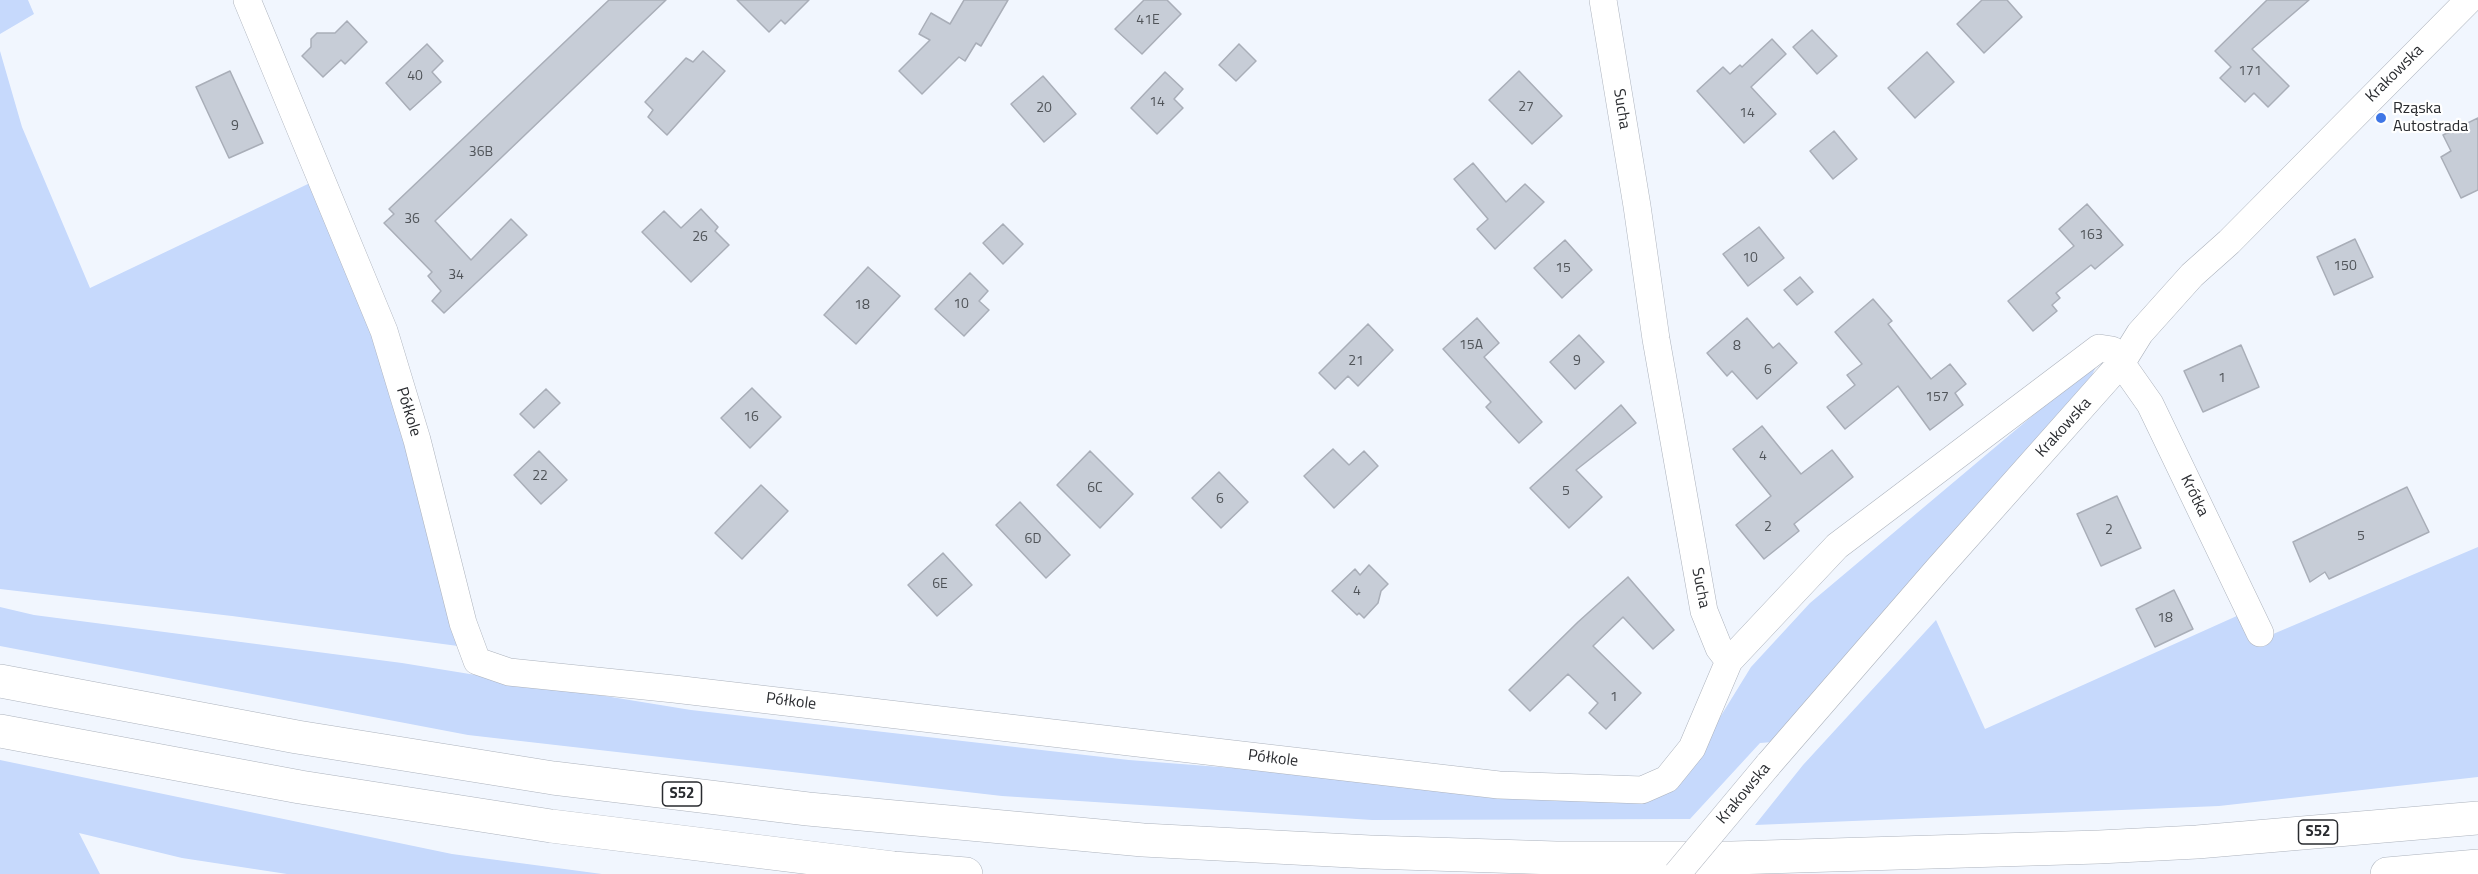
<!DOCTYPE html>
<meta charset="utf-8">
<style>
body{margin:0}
canvas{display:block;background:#f1f6fe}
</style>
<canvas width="2478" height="874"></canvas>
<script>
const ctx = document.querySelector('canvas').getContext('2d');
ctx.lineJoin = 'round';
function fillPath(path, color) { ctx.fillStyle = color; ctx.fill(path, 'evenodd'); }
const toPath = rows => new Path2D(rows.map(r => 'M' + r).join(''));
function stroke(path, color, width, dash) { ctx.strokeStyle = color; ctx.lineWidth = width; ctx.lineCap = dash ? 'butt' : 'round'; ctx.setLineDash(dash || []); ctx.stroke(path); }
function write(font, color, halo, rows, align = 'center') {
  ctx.font = font + ' "Titillium Web",sans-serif'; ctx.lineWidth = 4.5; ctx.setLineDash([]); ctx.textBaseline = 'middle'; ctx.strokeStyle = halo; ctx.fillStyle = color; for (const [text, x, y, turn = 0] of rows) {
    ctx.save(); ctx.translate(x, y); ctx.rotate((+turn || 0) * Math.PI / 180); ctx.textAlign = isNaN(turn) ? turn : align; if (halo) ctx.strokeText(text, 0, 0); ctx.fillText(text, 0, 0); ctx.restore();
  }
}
const green = toPath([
 [0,0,28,0,34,14,0,34],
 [0,51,22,127,90,288,310,183,369,318,411,447,458,646,232,616,0,589],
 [2100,359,2092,375,1773,742,1760,743,1690,819,1372,820,1002,796,468,735,0,646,0,607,34,615,402,663,691,710,1129,760,1649,800,1698,753,1751,667,1810,603],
 [2478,547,2478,777,2219,806,1755,825,1803,765,1936,620,1985,729,2239,615,2252,643],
 [0,760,452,854,602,874,287,874,182,858,79,833,100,874,0,874]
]);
const building = toPath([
 [609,0,666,0,435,221,471,260,511,219,527,235,444,313,432,301,441,291,428,276,432,272,384,223,394,214,389,209,609,0],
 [737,0,809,0,785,24,781,20,769,32,737,0],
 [964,0,1008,0,981,46,976,43,965,61,959,57,922,94,899,71,930,40,919,34,931,13,950,24,964,0],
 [1144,0,1167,0,1181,14,1142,54,1115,29,1144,0],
 [1982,0,2007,0,2022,17,1984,53,1957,24,1982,0],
 [2267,0,2309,0,2252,49,2289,86,2268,107,2254,93,2245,102,2220,78,2231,67,2215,51,2267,0],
 [347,21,367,42,345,64,341,60,323,77,302,56,311,47,311,39,317,33,335,33,347,21],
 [1812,30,1837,56,1817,74,1793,47,1812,30],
 [1772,39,1786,54,1751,87,1776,114,1744,143,1697,91,1723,67,1730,74,1740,65,1742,67,1772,39],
 [427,44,443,61,432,72,441,82,410,110,386,83,427,44],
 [1239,44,1256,61,1236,81,1219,65,1239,44],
 [703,51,725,71,667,135,648,117,653,110,645,102,686,58,693,62,703,51],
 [1927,52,1954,82,1915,118,1888,88,1927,52],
 [230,71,263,143,229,158,196,87,230,71],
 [1519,71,1562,116,1532,144,1489,100,1519,71],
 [1165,72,1183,89,1174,99,1183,108,1157,134,1131,108,1165,72],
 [1043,76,1076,114,1044,142,1011,104,1043,76],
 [2478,118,2478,190,2461,198,2441,157,2451,151,2443,135,2478,118],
 [1834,131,1857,159,1833,179,1810,151,1834,131],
 [1473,163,1506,202,1525,184,1544,202,1495,249,1477,229,1488,219,1454,179,1473,163],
 [2087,204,2123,245,2095,269,2091,265,2056,293,2060,298,2052,305,2057,311,2033,331,2008,301,2074,246,2059,229,2087,204],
 [701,209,718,227,715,231,729,245,691,282,642,232,664,211,681,228,701,209],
 [1003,224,1023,244,1003,264,983,243,1003,224],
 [1759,227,1784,258,1748,286,1723,254,1759,227],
 [2355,239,2373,277,2334,295,2317,257,2355,239],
 [1565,240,1592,270,1562,298,1534,268,1565,240],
 [868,267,900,296,856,344,824,315,868,267],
 [970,273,988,291,979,301,989,310,964,336,935,309,970,273],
 [1800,277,1813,292,1797,305,1784,290,1800,277],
 [1873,299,1892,321,1888,324,1931,379,1950,364,1966,384,1955,393,1963,405,1930,430,1898,386,1845,429,1827,407,1855,385,1847,375,1862,364,1835,332,1873,299],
 [1477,318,1499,343,1484,357,1542,422,1519,443,1486,407,1491,402,1443,349,1477,318],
 [1747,318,1773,348,1779,343,1797,363,1757,399,1732,371,1727,376,1707,353,1747,318],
 [1368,324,1393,350,1358,386,1348,376,1335,389,1319,373,1368,324],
 [1579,335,1604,362,1575,389,1550,362,1579,335],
 [2241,345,2259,387,2203,412,2184,371,2241,345],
 [752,388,781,417,750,448,721,418,752,388],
 [546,389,560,403,534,428,520,414,546,389],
 [1621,405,1636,423,1576,470,1602,497,1569,528,1530,488,1621,405],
 [1762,426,1801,474,1832,450,1853,477,1794,524,1799,531,1764,559,1736,525,1771,496,1733,449,1762,426],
 [1333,449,1349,465,1364,451,1378,466,1334,508,1304,476,1333,449],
 [539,451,567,480,541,504,514,475,539,451],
 [1090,451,1133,494,1100,528,1057,485,1090,451],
 [1219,472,1248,502,1221,528,1192,498,1219,472],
 [761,485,788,511,742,559,715,533,761,485],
 [2407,487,2429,532,2329,579,2325,572,2310,582,2293,542,2407,487],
 [2117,496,2141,548,2101,566,2077,514,2117,496],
 [1020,502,1070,555,1046,578,996,525,1020,502],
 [943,553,972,585,937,616,908,585,943,553],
 [1369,565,1388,584,1381,591,1378,603,1364,618,1359,613,1357,615,1332,591,1355,569,1360,575,1369,565],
 [1628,577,1674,630,1653,649,1623,617,1593,646,1641,693,1606,729,1589,713,1598,703,1568,674,1530,711,1509,690,1578,622,1628,577],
 [2174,590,2193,629,2155,647,2136,609,2174,590]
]);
const minor = toPath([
 [247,0,384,331,417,440,463,623,477,661,509,672,674,689,1499,785,1642,790,1667,779,1692,748,1729,661,1837,546,2099,348,2112,350,2150,404,2260,633],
 [1603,0,1637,206,1656,339,1704,611,1719,648,1729,661],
 [1768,765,1938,569,2122,362,2140,333,2192,275,2229,242,2469,0]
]);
const highway = toPath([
 [0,681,297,737,553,778,808,809,1143,840,1370,852,1556,858,1732,858,2099,847,2197,842,2478,818],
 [0,731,300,787,551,826,893,868,966,874],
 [2387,874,2478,866]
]);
const minorBridge = toPath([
 [1677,874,1768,765]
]);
const markers = [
 [2381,118,6,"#3e76e6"]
];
const numberNames = [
 ["41E",1148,21],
 ["171",2250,72],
 ["40",415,77],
 ["14",1157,103],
 ["27",1526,108],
 ["20",1044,109],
 ["14",1747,114],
 ["9",235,127],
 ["36B",481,153],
 ["36",412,220],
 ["163",2091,236],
 ["26",700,238],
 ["10",1750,259],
 ["150",2345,267],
 ["15",1563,269],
 ["34",456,276],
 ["10",961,305],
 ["18",862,306],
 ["15A",1471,346],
 ["8",1737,347],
 ["21",1356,362],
 ["9",1577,362],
 ["6",1768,371],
 ["1",2222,379],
 ["157",1937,398],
 ["16",751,418],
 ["4",1763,457],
 ["22",540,477],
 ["6C",1095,489],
 ["5",1566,492],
 ["6",1220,500],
 ["2",1768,528],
 ["2",2109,531],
 ["5",2361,537],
 ["6D",1033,540],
 ["6E",940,585],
 ["4",1357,592],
 ["18",2165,619],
 ["1",1614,698]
];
const shields = [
 [682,794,39],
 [2318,832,39]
];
const shieldNames = [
 ["S52",682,794],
 ["S52",2318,832]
];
const streetNames = [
 ["Krakowska",2395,74,-45],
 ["Sucha",1621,109,81],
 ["Półkole",408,412,73],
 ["Krakowska",2064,428,-48],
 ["Krótka",2194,496,64],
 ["Sucha",1700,588,79],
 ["Półkole",791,702,7],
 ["Półkole",1273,759,7],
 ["Krakowska",1744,794,-50]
];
const poiNames = [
 ["Rząska",2393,109],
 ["Autostrada",2393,127]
];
fillPath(green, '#c6d9fc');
fillPath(building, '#c7cdd7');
stroke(building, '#a9aeb8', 1.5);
stroke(minor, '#adb3bd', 28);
stroke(highway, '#adb3bd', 34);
stroke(minor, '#fff', 27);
stroke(highway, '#fff', 33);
stroke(minorBridge, '#adb3bd', 28, []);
stroke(minorBridge, '#fff', 27);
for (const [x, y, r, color] of markers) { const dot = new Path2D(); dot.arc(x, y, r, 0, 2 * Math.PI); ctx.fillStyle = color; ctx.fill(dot); stroke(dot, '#fff', 2); }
write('14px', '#505459', null, numberNames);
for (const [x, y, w] of shields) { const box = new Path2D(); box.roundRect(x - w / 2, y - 12, w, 24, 4.5); ctx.fillStyle = '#fff'; ctx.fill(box); stroke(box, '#292b2f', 1.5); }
write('bold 15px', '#292b2f', null, shieldNames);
write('16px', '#292b2f', '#fff', streetNames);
write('16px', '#292b2f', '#fff', poiNames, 'left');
</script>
